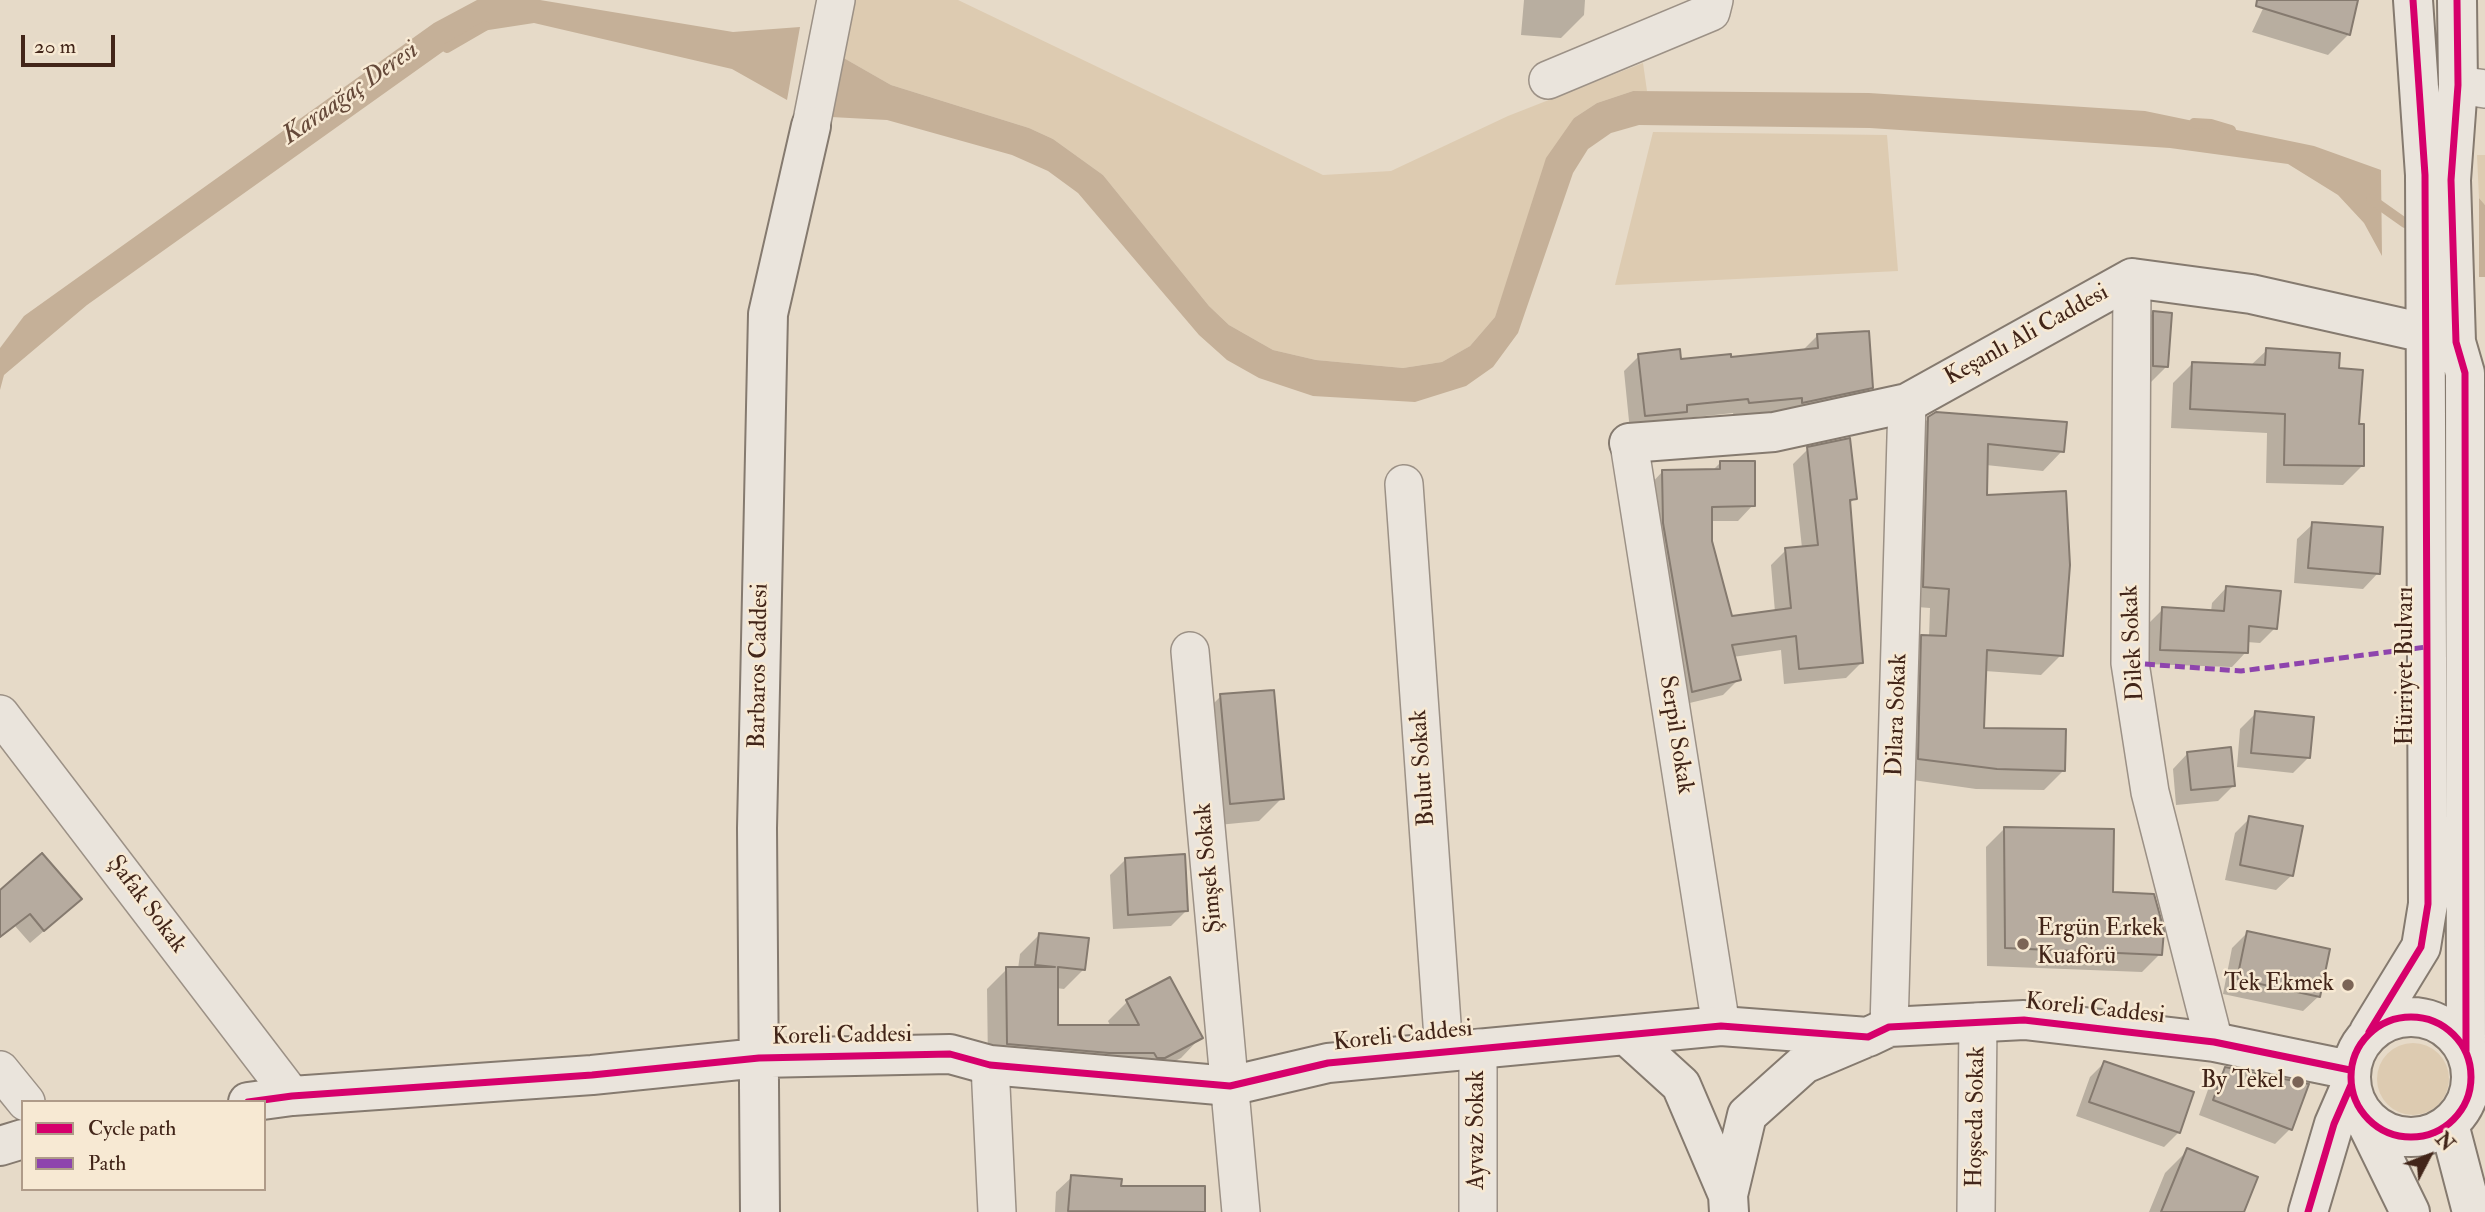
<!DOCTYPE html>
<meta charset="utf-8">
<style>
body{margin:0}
#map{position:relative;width:2485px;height:1212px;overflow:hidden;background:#e6dac8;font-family:"IM FELL Double Pica",serif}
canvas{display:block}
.legend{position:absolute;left:21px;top:1100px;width:245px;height:91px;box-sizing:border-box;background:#f7e9d3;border:2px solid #af9b89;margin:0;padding:9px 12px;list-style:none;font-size:21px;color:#422519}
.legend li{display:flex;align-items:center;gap:14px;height:35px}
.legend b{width:35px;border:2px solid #af9b89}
.north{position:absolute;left:2394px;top:1121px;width:70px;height:70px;-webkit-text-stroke:5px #f7e9d3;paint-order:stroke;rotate:48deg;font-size:19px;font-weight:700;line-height:28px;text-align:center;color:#422519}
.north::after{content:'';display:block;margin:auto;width:24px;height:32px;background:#422519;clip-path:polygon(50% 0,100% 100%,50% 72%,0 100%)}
.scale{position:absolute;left:21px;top:35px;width:94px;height:32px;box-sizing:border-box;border:4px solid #422519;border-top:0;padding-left:9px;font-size:21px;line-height:24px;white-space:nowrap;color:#422519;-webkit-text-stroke:5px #f7e9d3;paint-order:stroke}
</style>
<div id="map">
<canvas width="2485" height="1212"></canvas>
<ul class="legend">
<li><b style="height:9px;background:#d6006c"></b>Cycle path</li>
<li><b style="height:9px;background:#8e44ad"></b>Path</li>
</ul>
<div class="north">N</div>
<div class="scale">20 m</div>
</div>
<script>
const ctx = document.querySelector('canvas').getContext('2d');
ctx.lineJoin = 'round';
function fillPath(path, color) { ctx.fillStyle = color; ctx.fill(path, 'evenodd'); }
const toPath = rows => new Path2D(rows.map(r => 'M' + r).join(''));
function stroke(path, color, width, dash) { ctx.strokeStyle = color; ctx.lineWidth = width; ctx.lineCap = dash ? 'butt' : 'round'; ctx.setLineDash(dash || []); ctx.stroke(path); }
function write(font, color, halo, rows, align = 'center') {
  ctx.font = font + ' "IM FELL Double Pica",serif'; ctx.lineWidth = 5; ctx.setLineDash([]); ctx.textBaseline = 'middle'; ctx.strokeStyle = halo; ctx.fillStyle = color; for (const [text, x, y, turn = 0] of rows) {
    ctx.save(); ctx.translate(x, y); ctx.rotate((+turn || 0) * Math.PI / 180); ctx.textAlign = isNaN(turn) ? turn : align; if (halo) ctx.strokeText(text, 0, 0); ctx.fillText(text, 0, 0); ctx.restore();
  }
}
const green = toPath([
 [855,0,958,0,1323,175,1391,171,1508,116,1643,63,1647,91,1633,91,1597,103,1574,118,1513,265,1495,317,1470,346,1442,362,1403,368,1316,360,1273,350,1229,325,1209,306,1103,175,1053,139,1029,128,891,85,842,57],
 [1653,132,1887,135,1898,271,1615,285],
 [2477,155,2485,155,2485,205,2479,198],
 '2377 1079a36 36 0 1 1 72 0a36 36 0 1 1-72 0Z'
]);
const water = toPath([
 [477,0,540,0,733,32,800,27,787,100,732,69,534,23,469,33,87,305,4,375,0,390,0,348,24,316,434,23],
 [842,57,891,85,1029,128,1053,139,1103,175,1209,306,1229,325,1273,350,1316,360,1403,368,1442,362,1470,346,1495,317,1546,158,1574,118,1597,103,1633,91,1869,93,2145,111,2314,146,2381,170,2382,256,2364,223,2338,195,2288,164,2170,148,1870,128,1639,125,1611,133,1588,149,1573,173,1518,333,1493,367,1466,386,1415,402,1313,396,1259,378,1227,360,1199,335,1078,193,1048,171,1012,155,887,120,831,117],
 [2479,198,2485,205,2485,277,2479,277]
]);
const shadow = toPath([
 [1524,0,1585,0,1584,15,1561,38,1521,35],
 [2267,0,2356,0,2349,34,2328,55,2252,32],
 [2153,313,2166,367,2151,382,2138,381,2138,328],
 [1817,336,1871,387,1856,403,1734,418,1733,413,1677,419,1670,426,1630,431,1624,371,1639,356,1680,361,1802,351],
 [2267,350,2337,370,2357,426,2363,465,2343,485,2266,483,2267,433,2171,428,2173,383,2192,364,2250,366],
 [1929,418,2062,451,2043,471,1986,465,1985,497,2061,655,2041,675,1985,671,1982,730,2064,770,2044,790,1976,789,1899,778,1902,656,1922,636,1929,637,1930,608,1904,606,1909,438],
 [1808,449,1855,498,1849,504,1861,663,1846,678,1784,684,1781,650,1733,657,1739,679,1723,695,1677,706,1648,487,1663,471,1712,471,1720,463,1753,505,1738,521,1710,521,1710,541,1731,618,1775,612,1771,565,1786,550,1802,548,1793,464],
 [2485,486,2485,628,2477,628],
 [2313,524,2378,573,2363,589,2294,583,2297,539],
 [2226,588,2275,628,2260,643,2247,642,2246,652,2232,667,2146,664,2148,624,2163,609,2211,612,2212,603],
 [1221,696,1282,798,1259,821,1208,826,1198,719],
 [2256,713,2309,757,2293,773,2237,767,2240,729],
 [2188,753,2233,786,2218,801,2176,805,2173,769],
 [2250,818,2292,875,2276,890,2225,880,2235,833],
 [2004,829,2111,893,2160,954,2142,972,1987,966,1986,847],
 [1126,859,1187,910,1171,926,1113,929,1110,875],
 [0,892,66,912,30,943,15,926,0,938],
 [2247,933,2319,996,2303,1011,2223,994,2232,948],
 [1039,935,1084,969,1064,989,1056,988,1056,1027,1111,1027,1108,1021,1127,1002,1200,1038,1181,1058,1144,1077,988,1064,987,989,1007,969,1018,969,1020,954],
 [2104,1063,2179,1132,2164,1147,2076,1116,2090,1077],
 [2226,1069,2290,1129,2275,1144,2199,1115,2210,1084],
 [2188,1150,2242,1212,2149,1212,2165,1173],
 [1072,1177,1120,1181,1116,1212,1055,1212,1056,1192]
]);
const stream = toPath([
 [447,48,485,26],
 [2194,123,2211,124,2231,130],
 [2371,199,2405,223]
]);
const building = toPath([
 [2257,0,2358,0,2350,35,2256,6,2257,0],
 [2153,311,2172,313,2168,367,2153,366,2153,311],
 [1869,331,1873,388,1802,403,1802,398,1749,403,1748,399,1687,405,1687,412,1645,416,1638,354,1680,349,1681,359,1731,354,1731,357,1818,348,1817,334,1869,331],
 [2266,348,2340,353,2339,368,2363,370,2359,424,2364,424,2364,466,2284,465,2285,414,2190,409,2192,362,2265,365,2266,348],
 [1936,412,2067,422,2064,452,1988,444,1987,495,2066,491,2070,565,2063,656,1987,650,1984,728,2066,729,2065,771,1997,769,1918,759,1921,635,1946,636,1949,589,1923,587,1928,417,1936,412],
 [1850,438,1857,499,1850,500,1863,663,1799,669,1796,636,1732,645,1741,680,1692,692,1663,523,1662,470,1720,469,1720,461,1755,461,1755,506,1712,507,1712,541,1732,616,1791,608,1785,548,1818,545,1807,447,1850,438],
 [2312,522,2383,527,2380,574,2308,568,2312,522],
 [2226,586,2281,591,2277,629,2249,626,2248,653,2160,650,2162,607,2224,611,2226,586],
 [1274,690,1284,799,1230,804,1220,694,1274,690],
 [2255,711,2314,717,2310,758,2251,753,2255,711],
 [2231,747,2235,786,2191,790,2187,752,2231,747],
 [2249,816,2303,826,2293,876,2240,865,2249,816],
 [2004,827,2114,829,2113,892,2154,894,2164,930,2162,955,2005,948,2004,827],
 [42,853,82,899,44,931,30,914,0,937,0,890,42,853],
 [1185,854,1188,911,1128,915,1125,858,1185,854],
 [2247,931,2330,949,2320,997,2237,979,2247,931],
 [1039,933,1089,938,1085,970,1058,967,1058,1025,1139,1025,1126,1000,1170,977,1203,1038,1165,1058,1157,1058,1154,1053,1109,1053,1007,1044,1006,967,1055,967,1035,965,1039,933],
 [2104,1061,2194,1092,2180,1133,2089,1102,2104,1061],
 [2225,1067,2309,1084,2292,1130,2213,1100,2225,1067],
 [2187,1148,2258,1177,2244,1212,2161,1212,2187,1148],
 [1071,1175,1122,1179,1121,1186,1205,1186,1205,1212,1068,1211,1071,1175]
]);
const street = toPath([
 [1548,80,1711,12,1714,0],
 [2458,85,2485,89],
 [811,126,836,0],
 [2132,278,2130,663,2150,792,2214,1042],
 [1629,443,1721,1026],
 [1404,484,1444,1052],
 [1190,651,1241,1212],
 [0,714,292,1096],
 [1889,1027,1907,403],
 [990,1065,997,1212],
 [0,1070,26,1102],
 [1478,1212,1478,1048],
 [1976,1212,1978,1022]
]);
const secondary = toPath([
 [2457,0,2458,85,2451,180,2456,342,2465,373,2466,1052],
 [1629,443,1774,432,1907,403,2132,278,2251,294,2425,333],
 '2351 1077a60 60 0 1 1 120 0a60 60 0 1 1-120 0Z',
 [2369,1032,2421,947,2428,904,2425,175,2413,0],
 [1626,1035,1681,1085,1728,1195],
 [248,1102,292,1096,592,1075,759,1058,950,1054,990,1065,1230,1086,1328,1063,1721,1026,1868,1037,1889,1027,2024,1020,2214,1042,2350,1070],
 [2362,1114,2410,1212],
 [2449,1124,2472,1212],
 [0,1146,23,1139],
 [760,1212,757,828,768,314,811,126],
 [1729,1212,1728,1195,1747,1115,1804,1064,1863,1039],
 [2308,1212,2334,1124,2351,1085]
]);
const quiet = toPath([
 [2130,663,2241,671,2426,647]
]);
const cycleway = toPath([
 [2457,0,2458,85,2451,180,2456,342,2465,373,2466,1052],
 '2351 1077a60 60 0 1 1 120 0a60 60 0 1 1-120 0Z',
 [2369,1032,2421,947,2428,904,2425,175,2413,0],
 [248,1102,292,1096,592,1075,759,1058,950,1054,990,1065,1230,1086,1328,1063,1721,1026,1868,1037,1889,1027,2024,1020,2214,1042,2350,1070],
 [2308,1212,2334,1124,2351,1085]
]);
const markers = [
 [2023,944,7,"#7b6456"],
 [2348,985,7,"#7b6456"],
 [2298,1082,7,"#7b6456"]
];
const streetNames = [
 ["Keşanlı Ali Caddesi",2027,336,-29],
 ["Dilek Sokak",2134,643,-93],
 ["Barbaros Caddesi",760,666,-89],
 ["Hürriyet Bulvarı",2407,666,-90],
 ["Dilara Sokak",1898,715,-88],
 ["Serpil Sokak",1675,735,81],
 ["Bulut Sokak",1424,768,-94],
 ["Şimşek Sokak",1210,868,-95],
 ["Şafak Sokak",146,905,53],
 ["Koreli Caddesi",2095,1010,6],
 ["Koreli Caddesi",842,1037,-1],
 ["Koreli Caddesi",1403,1037,-6],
 ["Hoşseda Sokak",1977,1117,-89],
 ["Ayvaz Sokak",1478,1130,-90]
];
const poiNames = [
 ["Ergün Erkek",2037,930,"left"],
 ["Kuaförü",2037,958,"left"],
 ["Tek Ekmek",2334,985],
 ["By Tekel",2284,1082]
];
const waterNames = [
 ["Karaağaç Deresi",351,94,-35]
];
fillPath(green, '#ddcbb1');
fillPath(water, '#c5b098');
fillPath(shadow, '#0003');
stroke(stream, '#c5b098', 10);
fillPath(building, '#b6ab9f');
stroke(building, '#857a6f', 2);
stroke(street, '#9c9186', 40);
stroke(secondary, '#857a6f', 42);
stroke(street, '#eae4dc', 37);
stroke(secondary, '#eae4dc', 38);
stroke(quiet, '#8e44ad', 5, [10, 5]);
stroke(cycleway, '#d6006c', 7);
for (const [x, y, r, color] of markers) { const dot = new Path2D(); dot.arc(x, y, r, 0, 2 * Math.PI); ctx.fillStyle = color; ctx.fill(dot); stroke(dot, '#f7e9d3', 2.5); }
write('24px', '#422519', '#f7e9d3', streetNames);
write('24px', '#422519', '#f7e9d3', poiNames, 'right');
write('italic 26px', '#654939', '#f7e9d3', waterNames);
</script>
